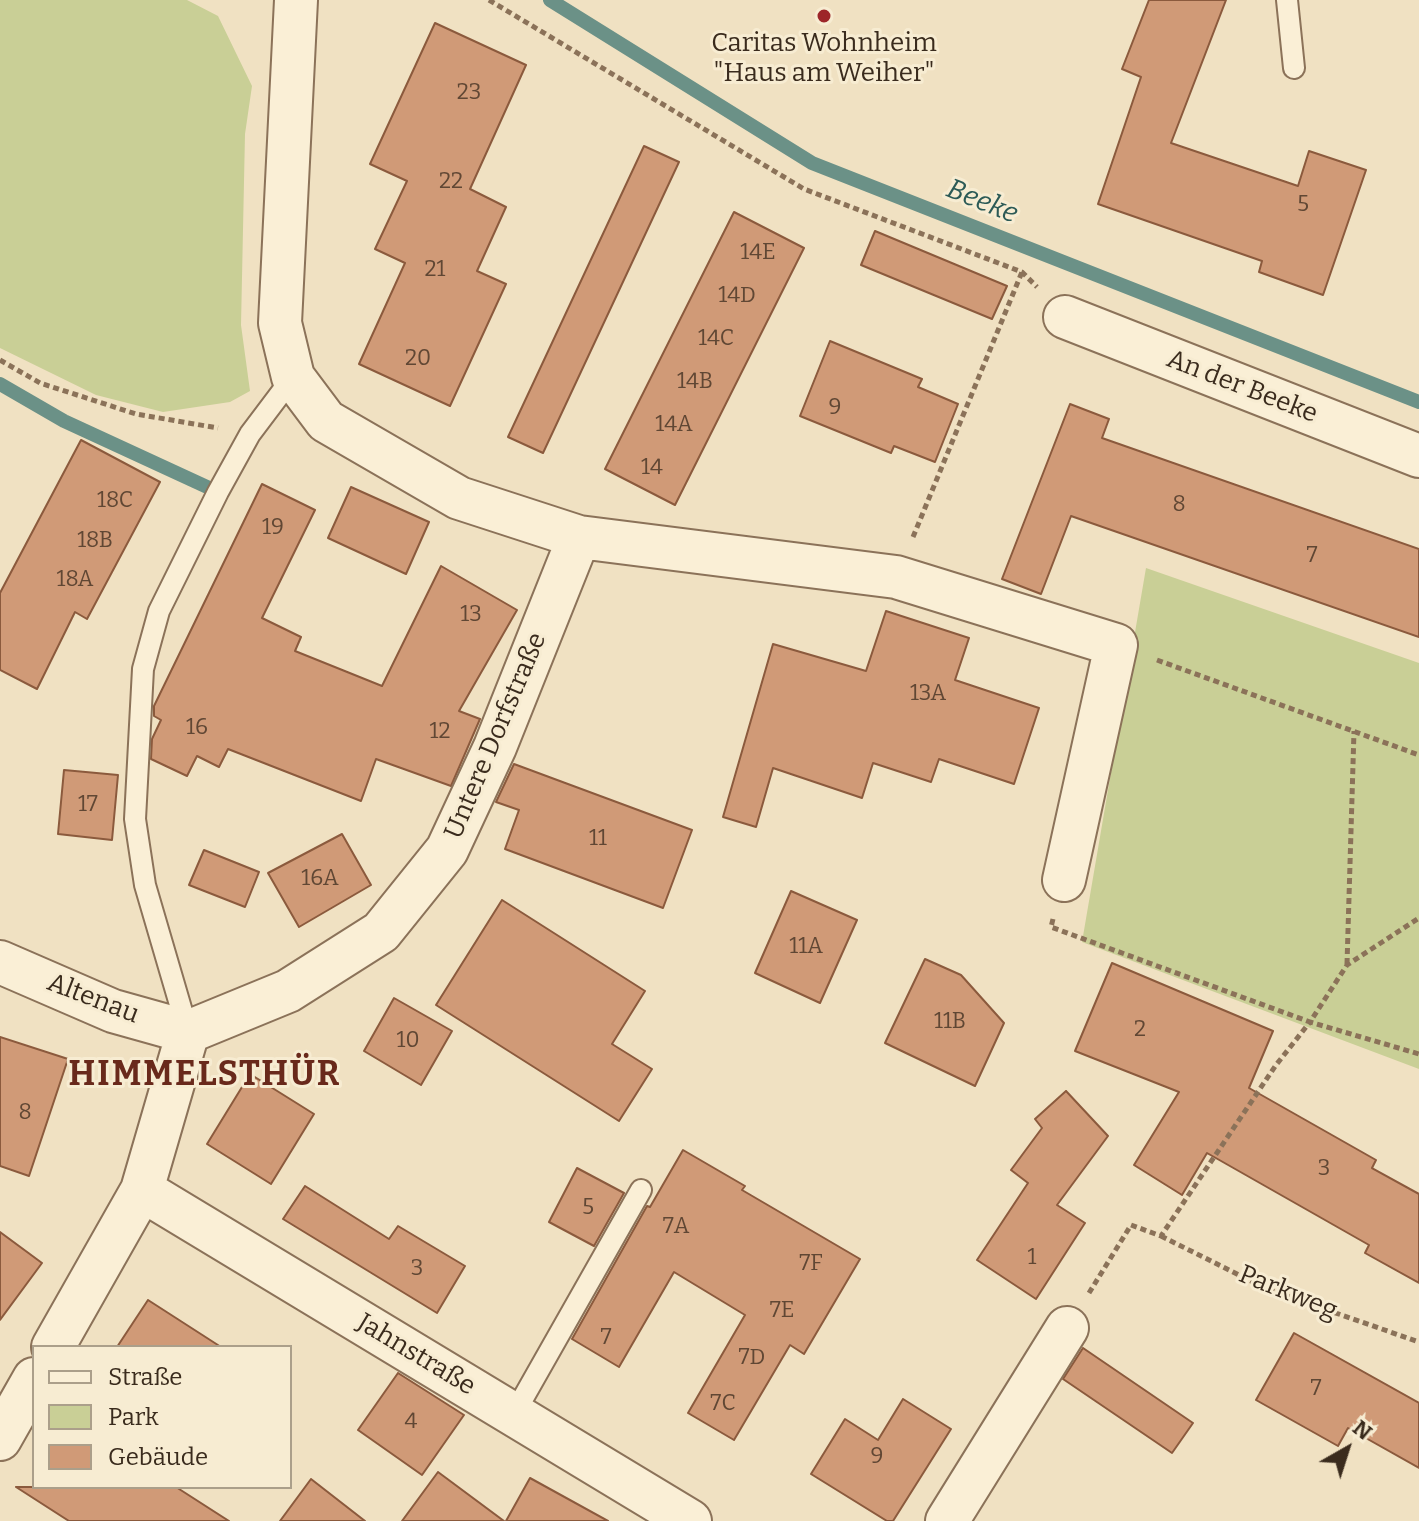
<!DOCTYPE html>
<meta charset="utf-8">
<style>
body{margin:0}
#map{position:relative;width:1419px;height:1521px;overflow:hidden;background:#f0e1c2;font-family:Bitter,serif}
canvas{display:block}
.legend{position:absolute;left:32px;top:1345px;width:260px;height:144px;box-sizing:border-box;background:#f7ecd2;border:2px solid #ab9f8a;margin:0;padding:10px 14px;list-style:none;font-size:24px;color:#3a2b1d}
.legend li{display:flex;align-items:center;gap:16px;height:40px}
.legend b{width:40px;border:2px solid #ab9f8a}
.north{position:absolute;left:1307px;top:1409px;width:80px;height:80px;-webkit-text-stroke:6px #f7ecd2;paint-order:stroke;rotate:39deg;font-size:22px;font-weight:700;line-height:32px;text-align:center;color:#3a2b1d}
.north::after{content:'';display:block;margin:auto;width:28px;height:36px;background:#3a2b1d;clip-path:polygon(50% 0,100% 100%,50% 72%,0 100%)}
</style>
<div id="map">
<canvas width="1419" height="1521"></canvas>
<ul class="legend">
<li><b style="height:10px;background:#faefd6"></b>Straße</li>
<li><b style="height:22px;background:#c9cf96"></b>Park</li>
<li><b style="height:22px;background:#d09a77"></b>Gebäude</li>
</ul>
<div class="north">N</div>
</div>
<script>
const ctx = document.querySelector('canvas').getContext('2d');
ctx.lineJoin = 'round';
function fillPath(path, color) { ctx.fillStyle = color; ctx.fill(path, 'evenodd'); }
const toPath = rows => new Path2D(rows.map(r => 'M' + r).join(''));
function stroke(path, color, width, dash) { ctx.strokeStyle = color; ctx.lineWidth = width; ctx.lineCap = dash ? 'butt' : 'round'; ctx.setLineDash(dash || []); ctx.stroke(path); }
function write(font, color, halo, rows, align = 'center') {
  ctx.font = font + ' Bitter,serif'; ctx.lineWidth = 6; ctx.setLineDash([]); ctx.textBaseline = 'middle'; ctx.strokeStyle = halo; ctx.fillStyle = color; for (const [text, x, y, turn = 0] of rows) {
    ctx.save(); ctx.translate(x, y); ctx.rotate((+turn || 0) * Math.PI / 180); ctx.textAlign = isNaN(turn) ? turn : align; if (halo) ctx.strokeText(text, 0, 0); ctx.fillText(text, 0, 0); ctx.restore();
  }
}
const green = toPath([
 [0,0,187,0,218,16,252,86,245,134,241,325,250,391,230,402,163,412,96,395,0,348],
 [1146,568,1419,663,1419,1069,1082,942]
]);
const stream = toPath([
 [550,0,812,163,1419,402],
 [0,384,64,421,218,492]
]);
const building = toPath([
 [1149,0,1226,0,1171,143,1298,186,1309,151,1366,170,1323,295,1259,272,1262,261,1098,204,1141,77,1122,69,1149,0],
 [435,23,526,65,470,189,506,207,477,271,506,284,450,406,359,364,405,263,375,249,407,181,370,164,435,23],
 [644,146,679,162,543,453,508,437,644,146],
 [734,212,804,248,675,505,605,469,734,212],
 [875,231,1007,286,992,319,861,265,875,231],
 [830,341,922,379,918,387,958,404,935,462,894,446,891,453,800,416,830,341],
 [1070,404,1109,419,1102,438,1419,549,1419,637,1071,516,1041,594,1002,579,1070,404],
 [81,440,160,482,87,619,75,612,37,689,0,670,0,593,81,440],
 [262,484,315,510,262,618,301,637,295,651,382,686,441,566,517,610,459,711,480,719,451,786,376,759,361,801,228,749,219,767,197,756,187,776,151,759,152,739,161,720,154,716,154,706,262,484],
 [351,487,429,522,406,574,328,538,351,487],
 [886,611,969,638,955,680,1039,708,1014,784,939,759,931,782,873,763,862,798,773,768,756,827,723,817,773,644,866,671,886,611],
 [514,764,692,830,663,908,505,849,519,810,496,802,514,764],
 [64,770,118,775,112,840,58,834,64,770],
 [342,834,371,885,299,927,268,873,342,834],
 [204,850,259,872,245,907,189,885,204,850],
 [791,891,857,920,820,1003,755,973,791,891],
 [502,900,645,991,612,1044,652,1069,619,1121,436,1005,502,900],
 [925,959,961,975,1004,1023,975,1086,885,1043,925,959],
 [1112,963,1273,1031,1249,1088,1376,1160,1372,1168,1419,1194,1419,1283,1365,1253,1369,1245,1207,1153,1182,1195,1134,1165,1179,1092,1075,1051,1112,963],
 [394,998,452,1031,421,1085,364,1051,394,998],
 [0,1037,68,1059,29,1176,0,1166,0,1037],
 [250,1074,314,1114,271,1184,207,1144,250,1074],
 [1066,1091,1108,1136,1057,1205,1085,1223,1036,1299,977,1260,1028,1183,1011,1170,1042,1128,1035,1119,1066,1091],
 [683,1150,745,1186,742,1190,860,1259,804,1354,790,1345,734,1440,688,1413,745,1315,674,1272,619,1367,572,1339,647,1206,650,1207,683,1150],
 [577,1168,624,1193,594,1246,549,1222,577,1168],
 [305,1186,389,1239,398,1226,465,1266,437,1313,283,1219,305,1186],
 [0,1232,42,1263,0,1320,0,1232],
 [148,1300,221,1347,117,1347,148,1300],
 [1294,1333,1419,1403,1419,1468,1348,1428,1338,1446,1256,1400,1294,1333],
 [1083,1348,1193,1423,1172,1453,1063,1379,1083,1348],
 [398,1373,464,1415,422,1475,358,1430,398,1373],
 [903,1399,951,1429,893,1521,887,1521,811,1474,845,1419,878,1440,903,1399],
 [438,1472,504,1521,402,1521,438,1472],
 [530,1478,608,1521,506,1521,530,1478],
 [311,1479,365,1521,280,1521,311,1479],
 [16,1487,176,1487,229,1521,69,1521,16,1487]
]);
const path = toPath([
 [489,0,804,189,1022,272,1037,287],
 [0,360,40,383,136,414,218,428],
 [913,537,1022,272],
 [1157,660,1419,755],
 [1053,919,1051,927,1310,1022,1347,965,1419,918],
 [1347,964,1354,731],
 [1161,1236,1267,1289,1419,1342],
 [1089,1293,1131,1225,1161,1236,1276,1065,1310,1022,1419,1054]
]);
const lane = toPath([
 [1287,0,1294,68],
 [188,1032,145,885,135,819,143,669,159,611,218,492,250,434,293,377],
 [514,1414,641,1190]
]);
const street = toPath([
 [1065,317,1419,456],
 [579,537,896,577,1116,645,1064,880],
 [0,962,113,1011,188,1032],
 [142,1190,690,1521],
 [53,1347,142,1190,188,1032,288,991,381,932,447,850,495,747,579,537,459,498,326,421,293,377,280,323,296,0],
 [0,1439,34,1379],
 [947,1521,1067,1328]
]);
const markers = [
 [824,16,8,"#9d2629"]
];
const numberNames = [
 ["23",469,93],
 ["22",451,182],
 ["5",1303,205],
 ["14E",758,253],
 ["21",435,270],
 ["14D",737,296],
 ["14C",716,339],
 ["20",418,359],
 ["14B",695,382],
 ["9",835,408],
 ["14A",674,425],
 ["14",652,468],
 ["18C",115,501],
 ["8",1179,505],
 ["19",273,528],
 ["18B",95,541],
 ["7",1312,556],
 ["18A",75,580],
 ["13",471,615],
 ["13A",928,694],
 ["16",197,728],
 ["12",440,732],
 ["17",88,805],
 ["11",598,839],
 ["16A",320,879],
 ["11A",806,947],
 ["11B",950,1022],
 ["2",1140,1030],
 ["10",408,1041],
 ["8",25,1113],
 ["3",1324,1169],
 ["5",588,1208],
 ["7A",676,1227],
 ["1",1032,1258],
 ["7F",811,1264],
 ["3",417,1269],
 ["7E",782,1311],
 ["7",606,1338],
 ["7D",752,1358],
 ["7",1316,1389],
 ["7C",723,1404],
 ["4",411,1422],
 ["9",877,1457]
];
const poiNames = [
 ["Caritas Wohnheim",824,44],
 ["\"Haus am Weiher\"",824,74]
];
const streetNames = [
 ["An der Beeke",1242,387,21],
 ["Untere Dorfstraße",496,736,-67],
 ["Altenau",93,999,21],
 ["Parkweg",1288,1293,22],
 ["Jahnstraße",416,1355,31]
];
const waterNames = [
 ["Beeke",982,202,22]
];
const districtNames = [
 ["HIMMELSTHÜR",205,1076]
];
fillPath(green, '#c9cf96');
stroke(stream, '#6b9187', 14);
fillPath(building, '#d09a77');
stroke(building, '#8b5a3d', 2);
stroke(lane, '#8b7259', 24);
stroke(street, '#8b7259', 46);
stroke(path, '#8b7259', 5, [6, 4]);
stroke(lane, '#faefd6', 20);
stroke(street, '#faefd6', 42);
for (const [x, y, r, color] of markers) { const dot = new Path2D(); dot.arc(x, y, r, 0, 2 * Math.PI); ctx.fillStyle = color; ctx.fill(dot); stroke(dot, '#f7ecd2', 3); }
write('22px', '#604734', null, numberNames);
write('26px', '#3a2b1d', '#f7ecd2', poiNames);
write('26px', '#3a2b1d', '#f7ecd2', streetNames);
write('italic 28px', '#2c5a56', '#f7ecd2', waterNames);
ctx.letterSpacing = '2px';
write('bold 34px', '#69291b', '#f7ecd2', districtNames);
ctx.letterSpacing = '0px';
</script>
